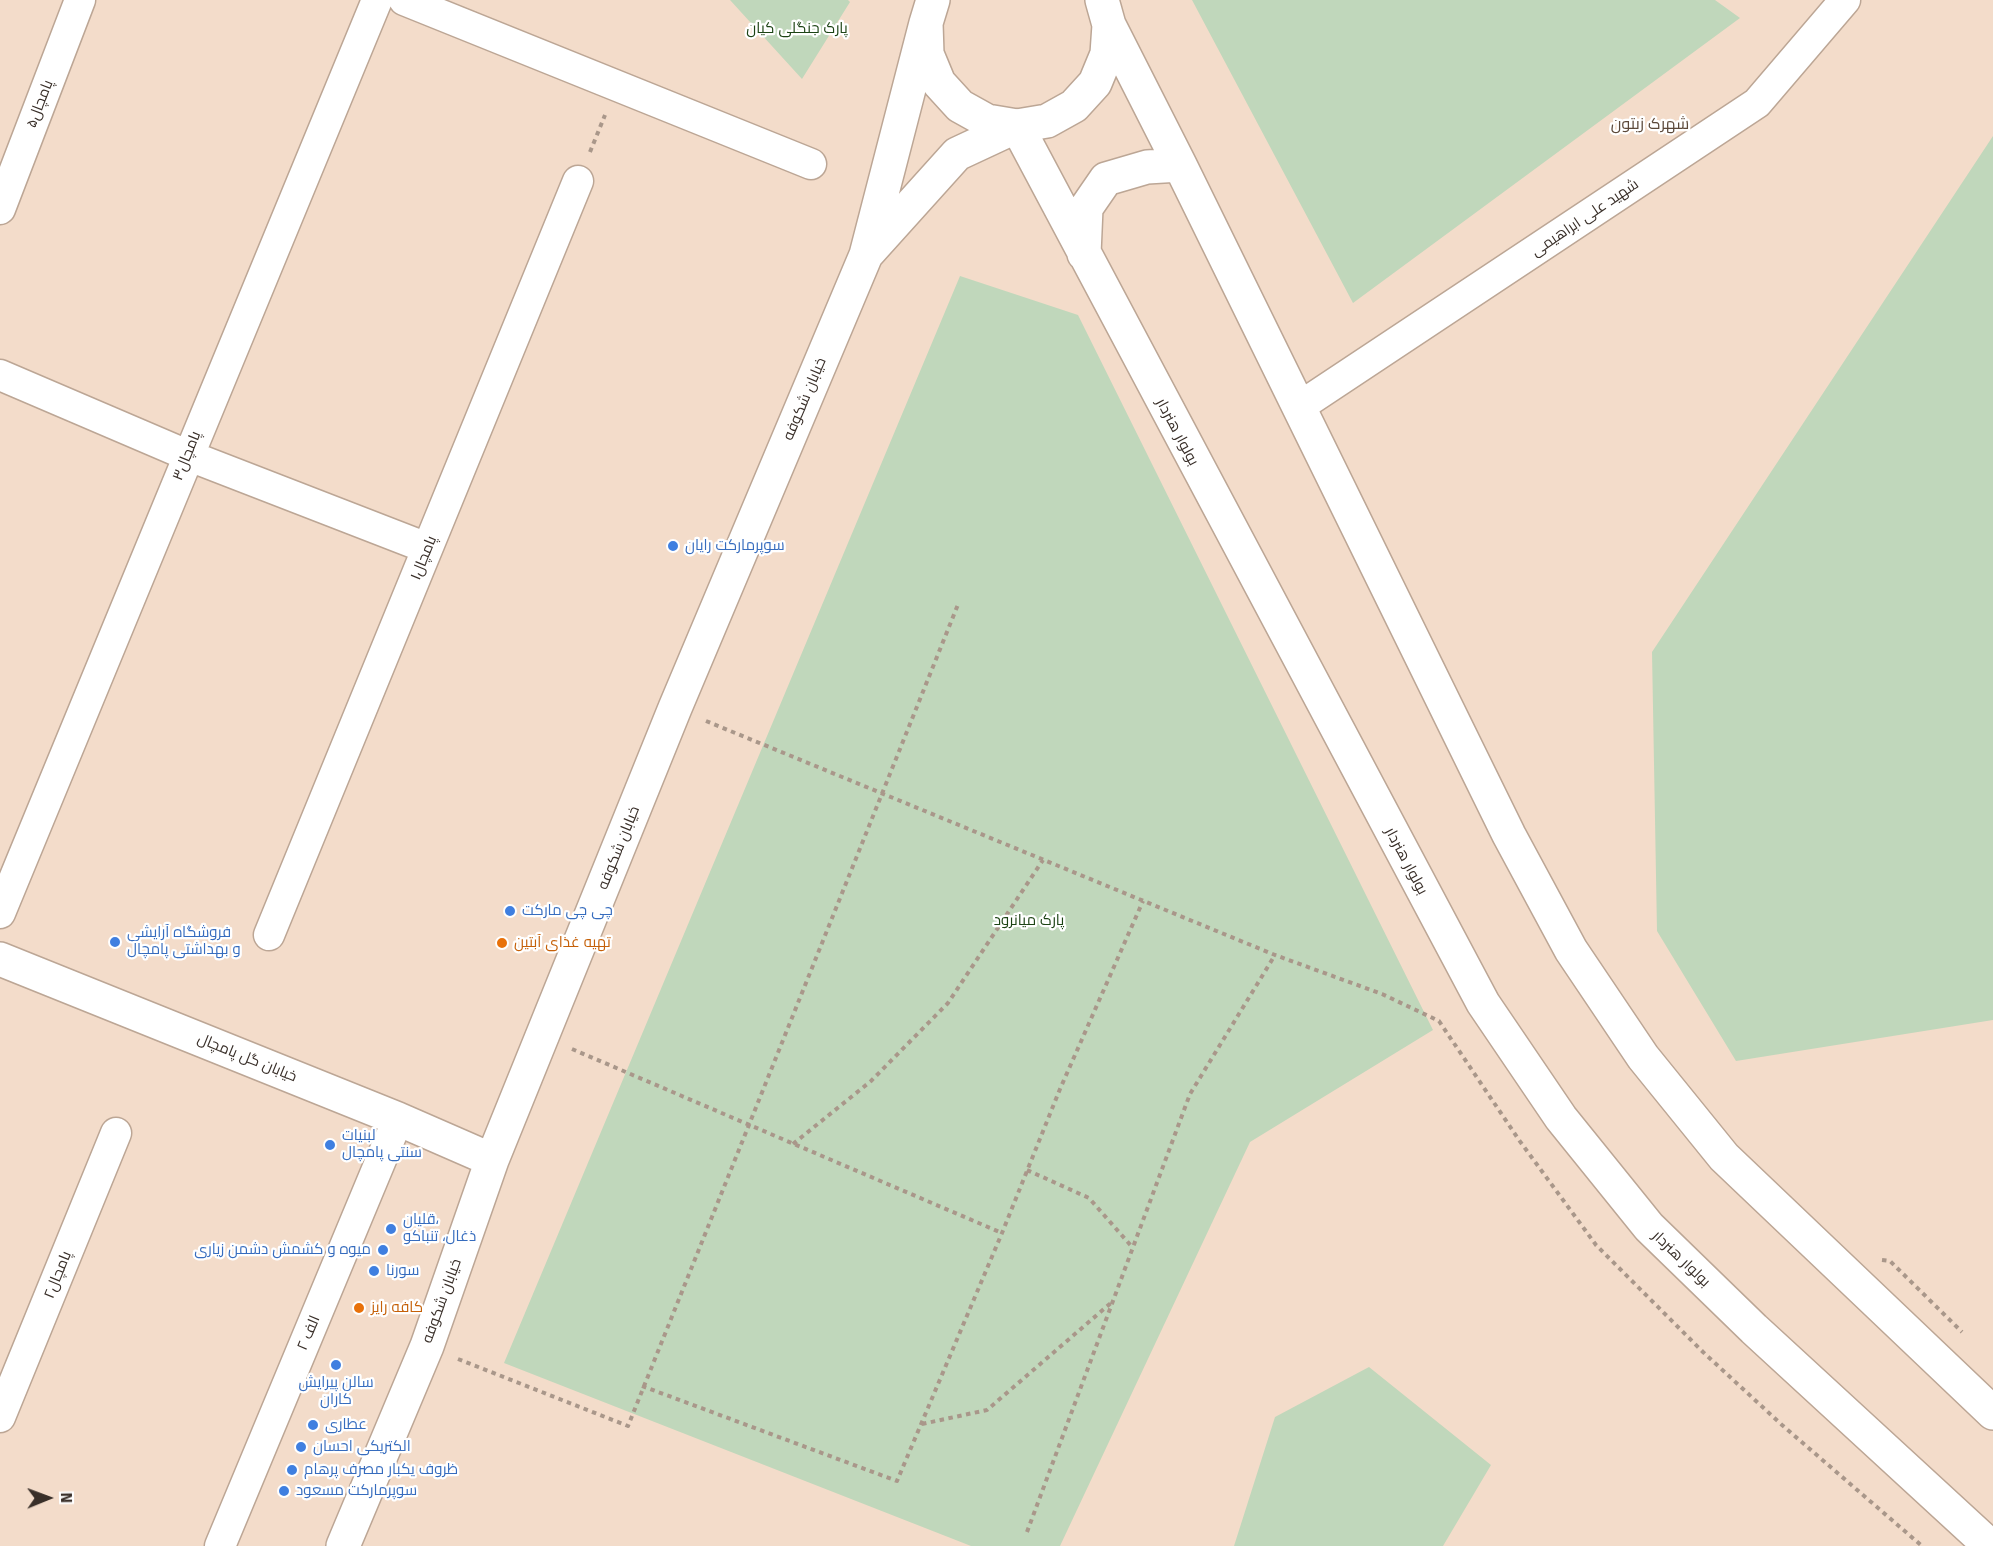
<!DOCTYPE html>
<meta charset="utf-8">
<style>
body{margin:0}
#map{position:relative;width:1993px;height:1546px;overflow:hidden;background:#f3dcca;font-family:"Fira Sans",sans-serif}
canvas{display:block}
.north{position:absolute;left:18px;top:1468px;width:60px;height:60px;-webkit-text-stroke:4px #fff;paint-order:stroke;rotate:89deg;font-size:16px;font-weight:700;line-height:24px;text-align:center;color:#392f29}
.north::after{content:'';display:block;margin:auto;width:21px;height:27px;background:#392f29;clip-path:polygon(50% 0,100% 100%,50% 72%,0 100%)}
</style>
<div id="map">
<canvas width="1993" height="1546"></canvas>
<div class="north">N</div>
</div>
<script>
const ctx = document.querySelector('canvas').getContext('2d');
ctx.lineJoin = 'round';
function fillPath(path, color) { ctx.fillStyle = color; ctx.fill(path, 'evenodd'); }
const toPath = rows => new Path2D(rows.map(r => 'M' + r).join(''));
function stroke(path, color, width, dash) { ctx.strokeStyle = color; ctx.lineWidth = width; ctx.lineCap = dash ? 'butt' : 'round'; ctx.setLineDash(dash || []); ctx.stroke(path); }
function write(font, color, halo, rows, align = 'center') {
  ctx.font = font + ' "Fira Sans",Cairo,sans-serif'; ctx.lineWidth = 4.5; ctx.setLineDash([]); ctx.textBaseline = 'middle'; ctx.strokeStyle = halo; ctx.fillStyle = color; for (const [text, x, y, turn = 0] of rows) {
    ctx.save(); ctx.translate(x, y); ctx.rotate((+turn || 0) * Math.PI / 180); ctx.textAlign = isNaN(turn) ? turn : align; if (halo) ctx.strokeText(text, 0, 0); ctx.fillText(text, 0, 0); ctx.restore();
  }
}
const green = toPath([
 [730,0,848,0,850,2,802,79],
 [1192,0,1715,0,1740,18,1353,303],
 [1993,136,1993,1020,1736,1061,1657,931,1652,652],
 [960,276,1078,315,1433,1030,1250,1142,1060,1546,971,1546,504,1363],
 [1369,1367,1491,1465,1443,1546,1234,1546,1275,1417]
]);
const path = toPath([
 [590,152,605,115],
 [706,721,1275,955,1382,994,1439,1021,1519,1140,1596,1245,1703,1352,1782,1425,1922,1546],
 [572,1049,1002,1233],
 [793,1144,871,1081,948,1003,1043,860],
 [1027,1170,1089,1198,1133,1248],
 [1882,1260,1890,1261,1962,1332],
 [458,1359,628,1426,959,602],
 [642,1386,897,1481,1002,1233,1060,1089,1143,901],
 [922,1424,987,1410,1112,1302],
 [1027,1532,1190,1094,1275,955]
]);
const street = toPath([
 [404,0,811,164],
 [0,209,80,0],
 [0,375,187,455,427,548],
 [1299,407,1757,103,1845,0],
 [0,913,377,0],
 [269,935,578,181],
 [0,1417,116,1133],
 [220,1546,398,1119]
]);
const secondary = toPath([
 [933,0,926,23,927,54,939,83,960,106,987,121,1017,126,1047,121,1074,106,1095,83,1107,54,1109,25,1102,0],
 [1109,25,1180,165,1509,835,1571,950,1643,1057,1724,1157,1993,1413],
 [1084,254,1086,208,1106,179,1147,167,1180,165],
 [866,255,957,154,1017,126,1483,1003,1561,1118,1649,1227,1754,1329,1990,1546],
 [0,959,398,1119,492,1160],
 [343,1546,427,1346,492,1160,675,708,866,255,926,23]
]);
const markers = [
 [673,546,6,"#3f7fe0"],
 [510,911,6,"#3f7fe0"],
 [115,942,6,"#3f7fe0"],
 [502,943,6,"#e8710a"],
 [330,1145,6,"#3f7fe0"],
 [391,1229,6,"#3f7fe0"],
 [383,1250,6,"#3f7fe0"],
 [374,1271,6,"#3f7fe0"],
 [359,1308,6,"#e8710a"],
 [336,1365,6,"#3f7fe0"],
 [313,1425,6,"#3f7fe0"],
 [301,1447,6,"#3f7fe0"],
 [292,1470,6,"#3f7fe0"],
 [284,1491,6,"#3f7fe0"]
];
const parkNames = [
 ["پارک جنگلی کیان",797,29],
 ["پارک میانرود",1029,921]
];
const streetNames = [
 ["پامچال۵",40,104,-69],
 ["شهید علی ابراهیمی",1585,218,-34],
 ["خیابان شکوفه",805,399,-67],
 ["بولوار هنردار",1177,432,62],
 ["پامچال۳",187,456,-68],
 ["پامچال۱",424,558,-68],
 ["خیابان شکوفه",619,848,-68],
 ["بولوار هنردار",1406,861,62],
 ["خیابان گل پامچال",247,1058,22],
 ["بولوار هنردار",1681,1259,44],
 ["پامچال۲",58,1275,-68],
 ["خیابان شکوفه",442,1301,-70],
 ["۲ الف",309,1333,-67]
];
const shopNames = [
 ["سوپرمارکت رایان",685,546],
 ["چی چی مارکت",522,911],
 ["فروشگاه آرایشی",127,933],
 ["و بهداشتی پامچال",127,950],
 ["لبنیات",342,1136],
 ["سنتی پامچال",342,1153],
 ["قلیان،",403,1220],
 ["ذغال، تنباکو",403,1237],
 ["میوه و کشمش دشمن زیاری",371,1250,"right"],
 ["سورنا",386,1271],
 ["سالن پیرایش",336,1383,"center"],
 ["کاران",336,1400,"center"],
 ["عطاری",325,1425],
 ["الکتریکی احسان",313,1447],
 ["ظروف یکبار مصرف پرهام",304,1470],
 ["سوپرمارکت مسعود",296,1491]
];
const foodNames = [
 ["تهیه غذای آبتین",514,943],
 ["کافه رایز",371,1308]
];
const neighbourhoodNames = [
 ["شهرک زیتون",1650,125]
];
fillPath(green, '#c0d7bb');
stroke(street, '#bca695', 33);
stroke(secondary, '#bca695', 36);
stroke(path, '#a9978a', 4, [4.5, 4.5]);
stroke(street, '#fff', 30);
stroke(secondary, '#fff', 33);
for (const [x, y, r, color] of markers) { const dot = new Path2D(); dot.arc(x, y, r, 0, 2 * Math.PI); ctx.fillStyle = color; ctx.fill(dot); stroke(dot, '#fff', 2); }
write('15px', '#1c4314', '#fff', parkNames);
write('15px', '#392f29', '#fff', streetNames);
write('15px', '#366cbe', '#fff', shopNames, 'left');
write('15px', '#c56008', '#fff', foodNames, 'left');
write('16px', '#5b4839', '#fff', neighbourhoodNames);
</script>
